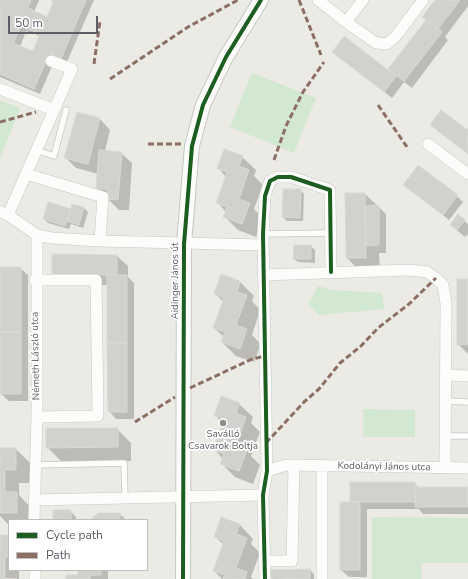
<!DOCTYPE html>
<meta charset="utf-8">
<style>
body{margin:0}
#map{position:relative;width:468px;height:579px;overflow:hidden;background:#ebeae5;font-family:"Nunito Sans",sans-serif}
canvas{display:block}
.legend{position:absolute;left:8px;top:519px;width:140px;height:52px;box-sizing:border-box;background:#fff;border:1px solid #bdbfc1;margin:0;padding:5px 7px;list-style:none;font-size:12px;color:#5b5e64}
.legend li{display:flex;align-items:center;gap:8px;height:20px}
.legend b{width:20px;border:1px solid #bdbfc1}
.scale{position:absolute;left:8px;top:16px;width:90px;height:18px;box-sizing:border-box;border:2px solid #5b5e64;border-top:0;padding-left:5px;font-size:12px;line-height:14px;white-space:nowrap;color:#5b5e64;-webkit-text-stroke:3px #fff;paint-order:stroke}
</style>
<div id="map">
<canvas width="468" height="579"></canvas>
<ul class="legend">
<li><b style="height:5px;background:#1b5e20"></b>Cycle path</li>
<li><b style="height:5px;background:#8d6e63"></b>Path</li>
</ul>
<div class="scale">50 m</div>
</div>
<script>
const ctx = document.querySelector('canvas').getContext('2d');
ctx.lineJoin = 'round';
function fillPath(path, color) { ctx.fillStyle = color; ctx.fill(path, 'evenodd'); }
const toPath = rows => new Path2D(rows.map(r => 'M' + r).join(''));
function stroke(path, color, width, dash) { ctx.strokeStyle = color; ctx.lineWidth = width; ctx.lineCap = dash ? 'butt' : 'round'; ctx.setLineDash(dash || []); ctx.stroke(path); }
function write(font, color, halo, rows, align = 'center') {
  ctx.font = font + ' "Nunito Sans",sans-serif'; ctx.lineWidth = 3.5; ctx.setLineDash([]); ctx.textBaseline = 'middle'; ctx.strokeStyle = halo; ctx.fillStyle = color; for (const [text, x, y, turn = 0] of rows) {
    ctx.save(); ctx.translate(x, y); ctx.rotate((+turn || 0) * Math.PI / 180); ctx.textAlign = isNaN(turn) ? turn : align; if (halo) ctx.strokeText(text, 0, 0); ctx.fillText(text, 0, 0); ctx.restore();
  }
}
const green = toPath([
 [252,73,316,98,294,153,230,127],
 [0,100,20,108,0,159],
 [318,286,333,290,382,293,384,309,319,315,308,304],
 [363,409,415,410,415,437,363,437],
 [372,517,468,518,468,563,422,563,421,579,372,579]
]);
const shadow = toPath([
 [0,0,39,0,34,12,48,18,55,2,51,0,94,0,66,64,55,59,40,94,0,77],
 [26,31,40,36,33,52,20,47],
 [436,0,468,0,468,6,445,37,448,40,412,88,404,82,392,98,334,52,388,71,427,20],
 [100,119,110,130,105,151,121,153,132,163,129,210,119,210,97,188,98,174,76,168,66,158],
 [431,125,468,132,468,154,439,132],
 [242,157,256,170,254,176,263,185,254,209,263,218,256,237,238,230,225,217,226,212,217,202,226,177,218,168],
 [300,190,304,194,303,221,287,221,283,217],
 [410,190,457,196,463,202,449,220],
 [365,194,386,214,386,253,379,253,380,272,361,272,347,258],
 [73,205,84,208,88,212,83,228,71,224,69,229,48,223,44,219,71,210],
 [458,216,468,224,468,234,465,237,451,225],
 [294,246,311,246,315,250,315,263,298,262,294,259],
 [53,255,117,256,128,266,128,277,134,283,134,419,116,419,109,411,108,285,64,285],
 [20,268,28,275,28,401,9,401,1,394],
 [222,276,240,282,254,296,252,301,260,310,252,335,261,344,254,362,236,356,222,342,224,337,214,328,224,302,215,294],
 [468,280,468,354,458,344],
 [239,404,253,417,251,423,260,432,251,456,260,465,253,484,235,477,222,464,223,459,214,449,223,424,215,415],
 [117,429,131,443,131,461,61,461,47,447],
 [0,449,16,449,30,463,30,483,19,483,19,495,30,507,30,520,9,520,9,525,0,516],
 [414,483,419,488,468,488,468,514,423,514,419,509,367,509,367,577,349,577,341,570,351,503],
 [70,511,76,517,76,520,54,520],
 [120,514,126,520,92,520],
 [240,525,253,539,251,544,260,553,251,577,253,579,222,579,214,571,224,545,215,537],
 [0,536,9,536,9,570,30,570,19,570,19,579,0,579],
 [90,570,108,570,108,579,67,579,79,576],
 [310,570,314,574,314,579,273,579,271,577]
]);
const building = toPath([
 [0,0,31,0,28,8,47,17,54,0,86,0,61,59,49,54,34,89,0,74,0,0],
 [21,26,40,34,33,51,13,43,21,26],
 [435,0,460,0,438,29,422,17,435,0],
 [426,20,442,32,404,81,388,69,426,20],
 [344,36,396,76,384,92,332,52,344,36],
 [441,110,468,130,468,153,430,125,441,110],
 [77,112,100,118,88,164,64,158,77,112],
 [224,149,243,156,239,166,249,170,239,199,250,203,242,224,223,217,227,207,216,203,227,172,217,169,224,149],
 [99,150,122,152,118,200,107,199,108,189,96,189,99,150],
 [418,165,458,195,443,215,403,185,418,165],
 [283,189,301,189,300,218,282,217,283,189],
 [345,193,365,193,366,258,346,258,345,193],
 [48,202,71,209,65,226,43,219,48,202],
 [72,204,84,207,79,225,67,221,72,204],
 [379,205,379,245,366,246,365,206,379,205],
 [458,214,465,220,457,230,450,225,458,214],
 [294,245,311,245,311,259,293,259,294,245],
 [52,254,117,255,117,275,52,275,52,254],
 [0,267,21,267,21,332,0,332,0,267],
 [221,274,240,281,237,292,247,295,236,325,247,329,240,349,221,342,225,332,213,328,224,298,214,294,221,274],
 [107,275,127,275,127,343,107,343,107,275],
 [457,279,468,279,468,344,457,345,457,279],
 [0,332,21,332,21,394,0,394,0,332],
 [107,343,127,343,127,412,108,412,107,343],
 [221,396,240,403,236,413,246,417,236,446,247,450,239,471,220,464,224,454,213,450,224,419,214,416,221,396],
 [46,428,118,428,118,447,46,448,46,428],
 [0,448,16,448,16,470,5,470,5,492,17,492,17,513,0,513,0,448],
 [350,482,415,482,415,502,350,502,350,482],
 [415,487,468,487,468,507,415,507,415,487],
 [340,502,360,502,360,570,340,570,340,502],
 [53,510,71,510,71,520,53,520,53,510],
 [98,513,120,513,120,520,90,520,98,513],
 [221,517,240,524,236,534,247,538,236,568,247,572,245,579,223,579,225,575,213,571,224,541,214,537,221,517],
 [0,535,9,535,9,557,5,557,5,578,17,579,0,579,0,535],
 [310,569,310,579,270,578,270,570,310,569],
 [78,570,101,570,101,575,90,575,90,579,66,579,66,575,78,575,78,570]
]);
const service = toPath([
 [36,150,54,156,66,110],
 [263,234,330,233],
 [446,401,468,402],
 [446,436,468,436],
 [36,465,124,463,125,498]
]);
const minor = toPath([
 [318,0,346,22,363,0],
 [346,22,376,43,387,44,396,36,423,0],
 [0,89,54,110],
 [428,144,468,174],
 [26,174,103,197,100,241],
 [0,212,8,215,37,235,37,417,34,520],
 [8,215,72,69,51,61],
 [37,235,52,238,100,241,263,245],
 [264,275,410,270,427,272,436,278,443,285,446,303,445,468],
 [35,280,96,280,98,416,37,417],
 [447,375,468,376],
 [267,471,286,465,468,468],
 [34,500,263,495],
 [265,561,292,561,294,465],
 [35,579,35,570],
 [265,579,263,495,267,471,263,234,265,196,270,181,278,177,291,177,330,190,331,272],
 [322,579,322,466]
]);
const tertiary = toPath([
 [183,579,184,244,192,146,203,105,226,57,261,0]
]);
const quiet = toPath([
 [299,0,321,55],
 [94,64,100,21],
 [110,79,188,27,238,0],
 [378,105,407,147],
 [0,122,36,112],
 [148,144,184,144],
 [274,160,286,126,303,92,324,62],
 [190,388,252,359,265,356],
 [135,422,175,397],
 [266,443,304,402,319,389,340,363,361,346,378,328,409,304,436,278]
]);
const cycleway = toPath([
 [183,579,184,244,192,146,203,105,226,57,261,0],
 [265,579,263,495,267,471,263,234,265,196,270,181,278,177,291,177,330,190,331,272]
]);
const markers = [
 [223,423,4,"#8d8f91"]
];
const streetNames = [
 ["Aidinger János út",176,281,-90],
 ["Németh László utca",36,356,-91],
 ["Kodolányi János utca",384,467,1]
];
const poiNames = [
 ["Saválló",223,435],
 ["Csavarok Boltja",223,447]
];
fillPath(green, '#d2e8d1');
fillPath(shadow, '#0003');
fillPath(building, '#d2d1ce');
stroke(building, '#dad9d4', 1);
stroke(service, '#c7c7c6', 7);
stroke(minor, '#c7c7c6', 12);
stroke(tertiary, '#c7c7c6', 16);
stroke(service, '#fcfcfb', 5.5);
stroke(minor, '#fcfcfb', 11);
stroke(tertiary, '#fcfcfb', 14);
stroke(quiet, '#8d6e63', 3, [6, 3]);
stroke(cycleway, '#1b5e20', 4);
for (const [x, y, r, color] of markers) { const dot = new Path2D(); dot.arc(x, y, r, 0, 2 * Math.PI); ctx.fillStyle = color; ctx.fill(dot); stroke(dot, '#fff', 1.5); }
write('10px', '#5b5e64', '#fff', streetNames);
write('10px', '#5b5e64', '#fff', poiNames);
</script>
